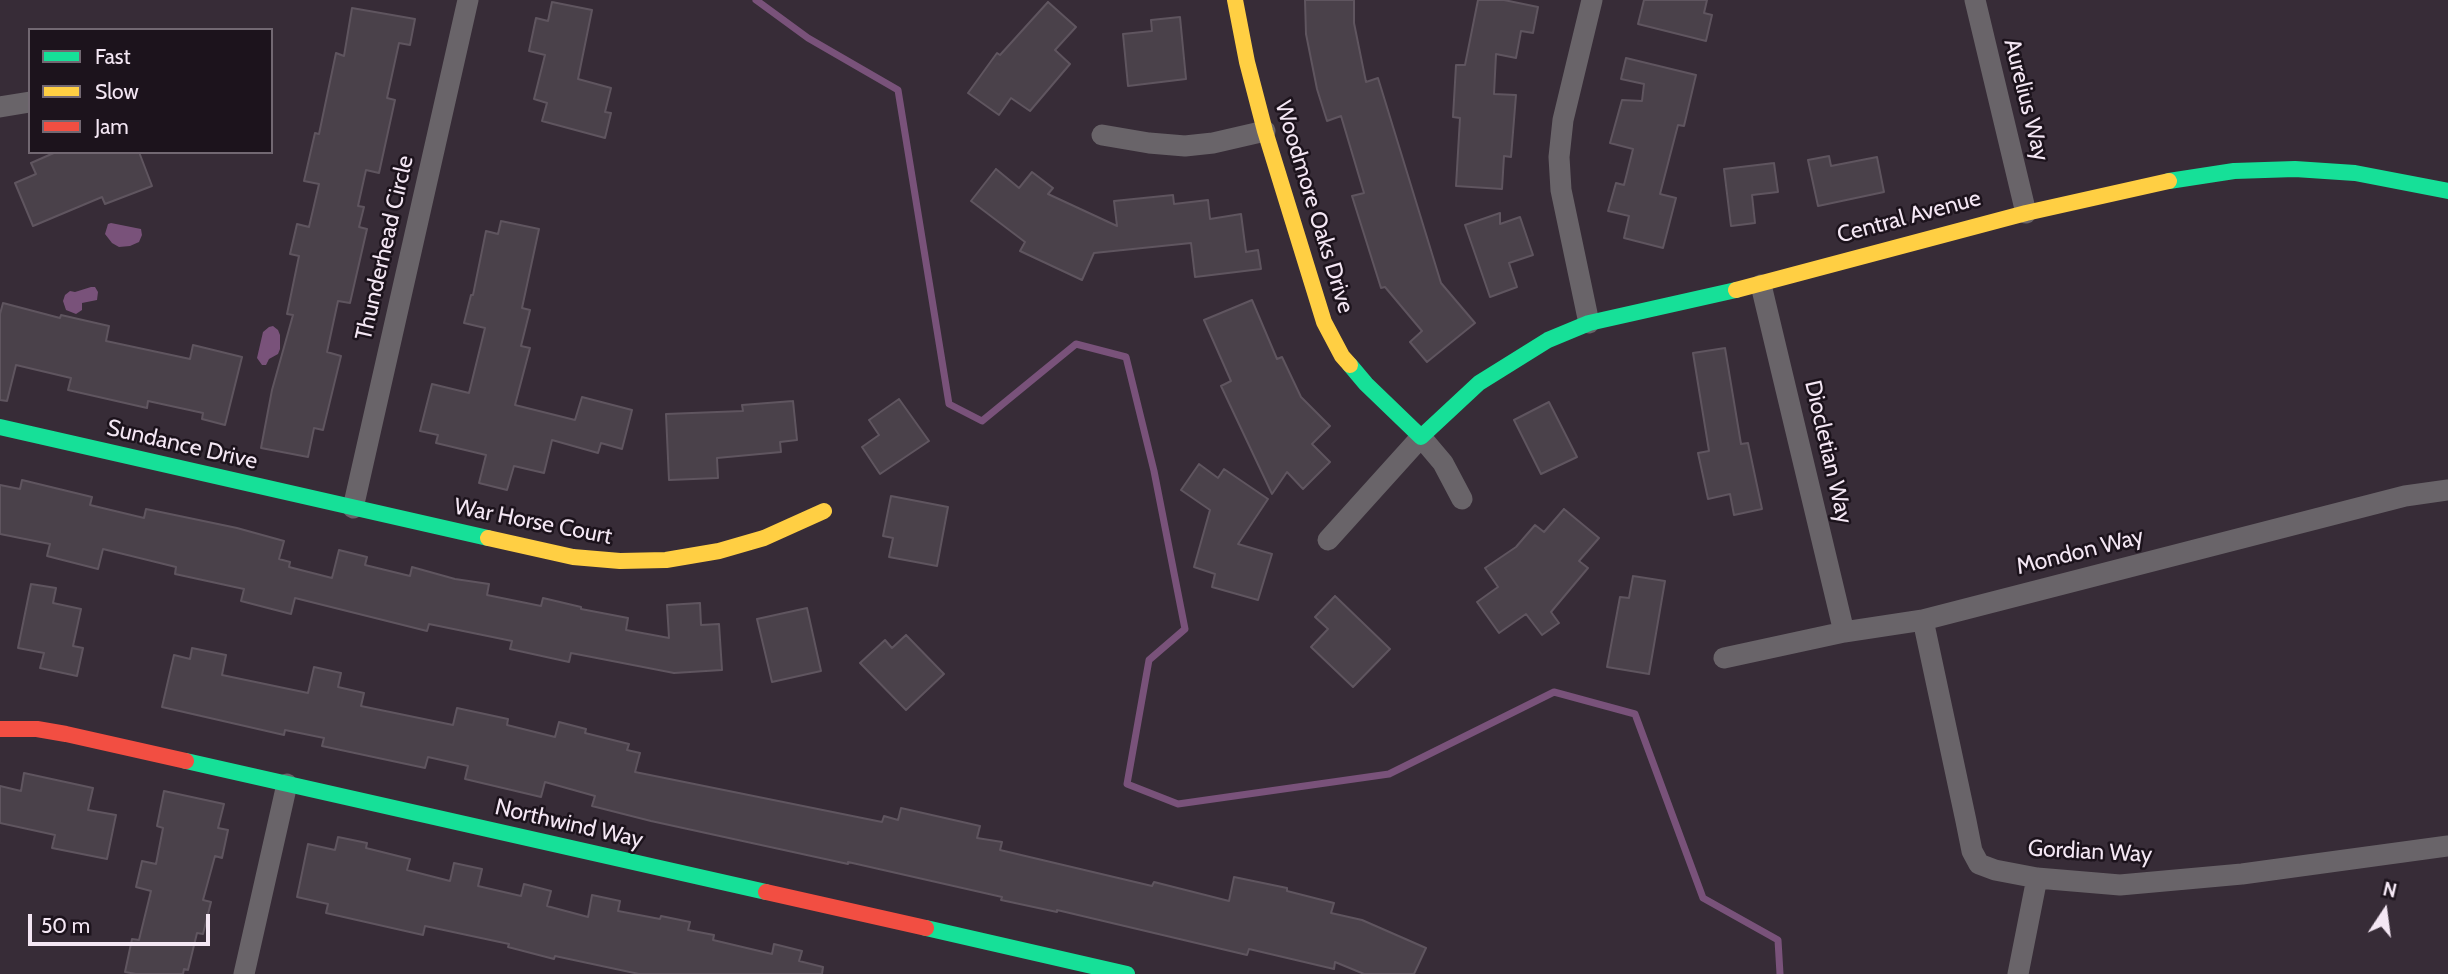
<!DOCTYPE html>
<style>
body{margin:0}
#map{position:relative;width:2448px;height:974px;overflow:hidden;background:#372c37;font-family:Cabin,sans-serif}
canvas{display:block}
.legend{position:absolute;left:28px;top:28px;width:245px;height:126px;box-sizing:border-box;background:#1c131c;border:2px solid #726872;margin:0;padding:9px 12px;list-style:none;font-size:21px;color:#f4e7f4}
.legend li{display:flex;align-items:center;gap:14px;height:35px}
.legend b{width:35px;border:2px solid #726872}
.north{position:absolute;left:2350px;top:876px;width:70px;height:70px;-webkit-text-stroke:5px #1c131c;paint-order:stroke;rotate:13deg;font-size:19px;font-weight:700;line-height:28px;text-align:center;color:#f4e7f4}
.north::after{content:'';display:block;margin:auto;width:24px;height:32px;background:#f4e7f4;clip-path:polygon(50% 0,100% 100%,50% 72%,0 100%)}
.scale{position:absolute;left:28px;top:914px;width:182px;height:32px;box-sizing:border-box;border:4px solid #f4e7f4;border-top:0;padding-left:9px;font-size:21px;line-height:24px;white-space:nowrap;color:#f4e7f4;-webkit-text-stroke:5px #1c131c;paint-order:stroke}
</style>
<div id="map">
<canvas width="2448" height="974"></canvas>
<ul class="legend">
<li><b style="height:9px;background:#16e098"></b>Fast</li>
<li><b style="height:9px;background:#ffcf43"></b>Slow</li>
<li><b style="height:9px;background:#f24e42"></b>Jam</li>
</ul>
<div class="north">N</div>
<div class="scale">50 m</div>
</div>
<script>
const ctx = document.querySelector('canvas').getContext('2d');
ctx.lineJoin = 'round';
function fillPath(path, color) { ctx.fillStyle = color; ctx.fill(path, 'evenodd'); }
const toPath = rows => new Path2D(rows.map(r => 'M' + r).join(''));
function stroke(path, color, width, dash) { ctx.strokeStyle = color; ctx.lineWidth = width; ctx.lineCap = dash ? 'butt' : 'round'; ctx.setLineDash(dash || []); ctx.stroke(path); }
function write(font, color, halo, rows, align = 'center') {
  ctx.font = font + ' Cabin,sans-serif'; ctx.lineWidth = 5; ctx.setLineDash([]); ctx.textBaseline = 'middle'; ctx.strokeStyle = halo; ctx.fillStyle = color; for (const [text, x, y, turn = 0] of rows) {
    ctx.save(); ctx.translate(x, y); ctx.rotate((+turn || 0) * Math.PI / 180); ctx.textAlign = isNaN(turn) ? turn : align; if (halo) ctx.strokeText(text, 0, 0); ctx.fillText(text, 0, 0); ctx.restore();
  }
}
const water = toPath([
 [111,223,141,229,142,235,139,242,130,246,119,247,112,243,105,234,108,224],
 [91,287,95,287,98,292,97,300,82,303,82,310,76,314,66,310,63,301,65,295,70,291,75,292],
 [273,326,278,330,280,335,280,349,278,354,269,359,266,365,262,365,257,358,263,332,269,327]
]);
const stream = toPath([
 [756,0,808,38,898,90,949,404,982,421,1076,344,1126,357,1154,471,1185,629,1149,660,1127,784,1178,804,1389,774,1554,692,1635,714,1703,898,1778,940,1780,974]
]);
const building = toPath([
 [1305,0,1354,0,1354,23,1366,82,1378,78,1441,283,1475,323,1427,362,1410,342,1422,331,1385,287,1381,288,1352,196,1364,193,1341,116,1327,121,1317,89,1306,34,1305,0],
 [1478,0,1504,0,1538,7,1533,33,1521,31,1516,58,1496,54,1494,94,1516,95,1511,157,1504,156,1502,189,1456,186,1460,118,1453,117,1456,65,1465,65,1478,0],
 [1644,0,1707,0,1704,13,1712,15,1706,41,1638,24,1644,0],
 [552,2,592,10,578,79,611,88,605,112,611,113,605,138,542,121,547,103,534,99,545,55,529,51,536,18,548,21,552,2],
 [1048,2,1076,27,1055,50,1070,64,1030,111,1011,98,999,115,968,93,997,53,1000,55,1048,2],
 [352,8,415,19,410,45,399,43,387,98,395,100,379,173,366,170,358,206,364,207,359,227,367,229,350,303,338,301,327,352,341,356,323,430,314,428,308,457,261,448,272,390,293,315,287,314,299,256,290,254,297,224,309,227,319,184,304,181,315,133,319,134,336,53,344,56,352,8],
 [1180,17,1186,79,1128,86,1123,34,1152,31,1151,20,1180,17],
 [1626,58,1696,75,1684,126,1678,125,1660,194,1676,198,1663,248,1624,238,1629,216,1608,211,1616,183,1624,185,1633,149,1610,143,1622,100,1642,101,1644,84,1621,79,1626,58],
 [56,152,139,152,152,186,105,204,102,197,33,226,15,183,36,174,31,163,56,152],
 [1829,156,1831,166,1877,157,1884,192,1818,206,1808,160,1829,156],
 [1774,163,1778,192,1752,195,1755,223,1731,226,1724,169,1774,163],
 [996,169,1019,188,1032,172,1053,188,1048,194,1117,226,1114,201,1173,195,1174,204,1208,200,1210,219,1241,214,1246,252,1258,250,1261,269,1195,277,1191,243,1094,253,1082,280,1020,251,1025,242,971,201,996,169],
 [1500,213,1500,224,1520,217,1533,255,1509,263,1517,287,1490,297,1465,225,1500,213],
 [501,221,539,229,522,308,530,310,521,346,530,348,515,405,575,420,582,397,632,410,622,449,601,443,598,453,552,440,544,473,514,466,507,490,479,483,486,455,436,443,438,435,420,431,432,384,469,393,485,328,464,323,471,295,473,295,486,231,498,234,501,221],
 [1252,300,1277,359,1282,357,1301,397,1330,426,1312,444,1330,462,1303,489,1287,472,1272,494,1221,386,1231,381,1204,320,1252,300],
 [3,303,60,318,61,315,109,326,106,341,190,359,193,345,242,357,225,425,202,419,203,413,148,401,147,408,68,390,71,378,16,365,7,401,0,400,0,314,3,303],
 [1725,348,1741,444,1748,443,1762,509,1734,515,1730,494,1708,499,1698,453,1709,451,1693,353,1725,348],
 [899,399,929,441,880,474,862,447,879,435,869,420,899,399],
 [793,401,797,440,780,442,781,452,717,458,718,478,669,480,666,414,743,411,742,405,793,401],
 [1549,402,1577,457,1541,474,1514,420,1549,402],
 [1199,464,1218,478,1224,469,1268,499,1238,544,1272,554,1258,600,1212,587,1215,574,1194,567,1210,510,1181,490,1199,464],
 [22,480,92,497,90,505,144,518,146,509,237,528,284,541,279,559,290,562,289,567,332,578,339,550,367,557,365,565,410,576,412,567,455,579,489,584,487,595,541,606,543,598,581,607,581,609,628,618,626,630,669,638,667,605,700,603,701,625,719,624,722,670,674,673,571,653,569,662,510,649,512,641,429,624,427,631,295,598,291,614,241,601,244,589,175,574,176,567,103,549,98,569,47,556,50,544,0,534,0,485,20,489,22,480],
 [891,496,948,507,937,566,889,557,893,538,883,536,891,496],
 [1564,509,1599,538,1579,561,1588,568,1551,612,1559,623,1542,635,1526,614,1499,633,1477,602,1498,587,1485,568,1516,547,1535,525,1544,532,1564,509],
 [1633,576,1665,581,1649,674,1607,667,1620,597,1629,598,1633,576],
 [31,584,56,588,53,603,81,609,73,646,83,648,77,676,40,668,44,653,18,648,31,584],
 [1335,596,1390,649,1353,687,1311,647,1328,629,1315,617,1335,596],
 [807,608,821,671,772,682,757,619,807,608],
 [906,635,944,674,906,710,860,663,885,640,892,648,906,635],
 [192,648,226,655,222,675,308,693,314,667,341,673,338,687,364,693,361,706,453,725,457,708,508,719,507,725,555,737,559,722,586,729,585,733,629,744,627,750,640,753,635,772,882,822,884,816,898,820,901,808,980,826,977,838,1002,842,1000,850,1152,886,1154,882,1229,901,1234,877,1287,888,1287,891,1334,903,1331,913,1362,920,1426,948,1414,974,1364,974,1335,962,1334,969,1249,949,1247,955,1057,910,1057,912,1001,900,1002,897,848,862,848,864,651,821,592,806,595,796,545,782,541,797,465,779,468,766,428,757,425,768,322,746,324,738,285,730,284,735,162,707,174,655,190,659,192,648],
 [24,773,93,788,88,810,116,815,107,859,52,848,55,835,0,823,0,786,21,791,24,773],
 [164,791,224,804,218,828,228,830,222,858,215,856,203,900,211,902,203,934,197,933,188,970,184,969,183,974,136,974,125,972,132,939,139,940,151,891,136,887,142,861,156,864,163,828,157,826,164,791],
 [338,837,367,843,366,848,410,859,407,870,450,881,454,863,482,869,478,886,521,896,524,884,551,891,547,906,588,917,592,895,620,901,618,911,660,919,661,916,690,922,688,930,714,935,713,940,772,954,774,944,802,951,799,961,823,967,822,974,639,974,555,956,554,959,508,947,509,944,425,926,423,935,326,913,328,904,297,897,308,844,335,850,338,837]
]);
const street = toPath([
 [1975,0,2026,213],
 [0,107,30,102],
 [1102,135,1149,143,1185,146,1213,143,1265,131],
 [1761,285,1844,632],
 [1589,323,1561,190,1559,157,1563,120,1592,0],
 [353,508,468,0],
 [1328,540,1421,437,1443,463,1462,499],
 [1923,620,1966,821,1972,851,1979,864,1995,870,2037,878,2120,885,2242,874,2448,846],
 [1724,658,1844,632,1923,620,2405,496,2448,490],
 [244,974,287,784],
 [2018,974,2037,878]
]);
const fast = toPath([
 [2169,181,2234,171,2295,169,2355,173,2448,191],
 [1350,365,1366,384,1421,437,1479,383,1548,340,1589,323,1736,290],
 [0,427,488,538],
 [186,761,766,892],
 [926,928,1127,974]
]);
const slow = toPath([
 [1235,0,1247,62,1265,131,1324,322,1342,356,1350,365],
 [1736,290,2026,213,2169,181],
 [488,538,573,557,620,561,666,560,719,551,764,538,824,511]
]);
const jam = toPath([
 [0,729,37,729,66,734,186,761],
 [766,892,926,928]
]);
const streetNames = [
 ["Aurelius Way",2026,100,76],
 ["Woodmore Oaks Drive",1314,207,73],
 ["Central Avenue",1909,217,-15],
 ["Thunderhead Circle",385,248,-77],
 ["Sundance Drive",182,445,13],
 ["Diocletian Way",1828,452,77],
 ["War Horse Court",533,522,11],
 ["Mondon Way",2080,552,-14],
 ["Northwind Way",569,824,13],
 ["Gordian Way",2090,852,3]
];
fillPath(water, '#79527a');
stroke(stream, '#79527a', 7);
fillPath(building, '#4a414a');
stroke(building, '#5f555f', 2);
stroke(street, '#696469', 21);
stroke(fast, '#16e098', 16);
stroke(slow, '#ffcf43', 16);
stroke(jam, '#f24e42', 16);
write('23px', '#f4e7f4', '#1c131c', streetNames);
</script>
